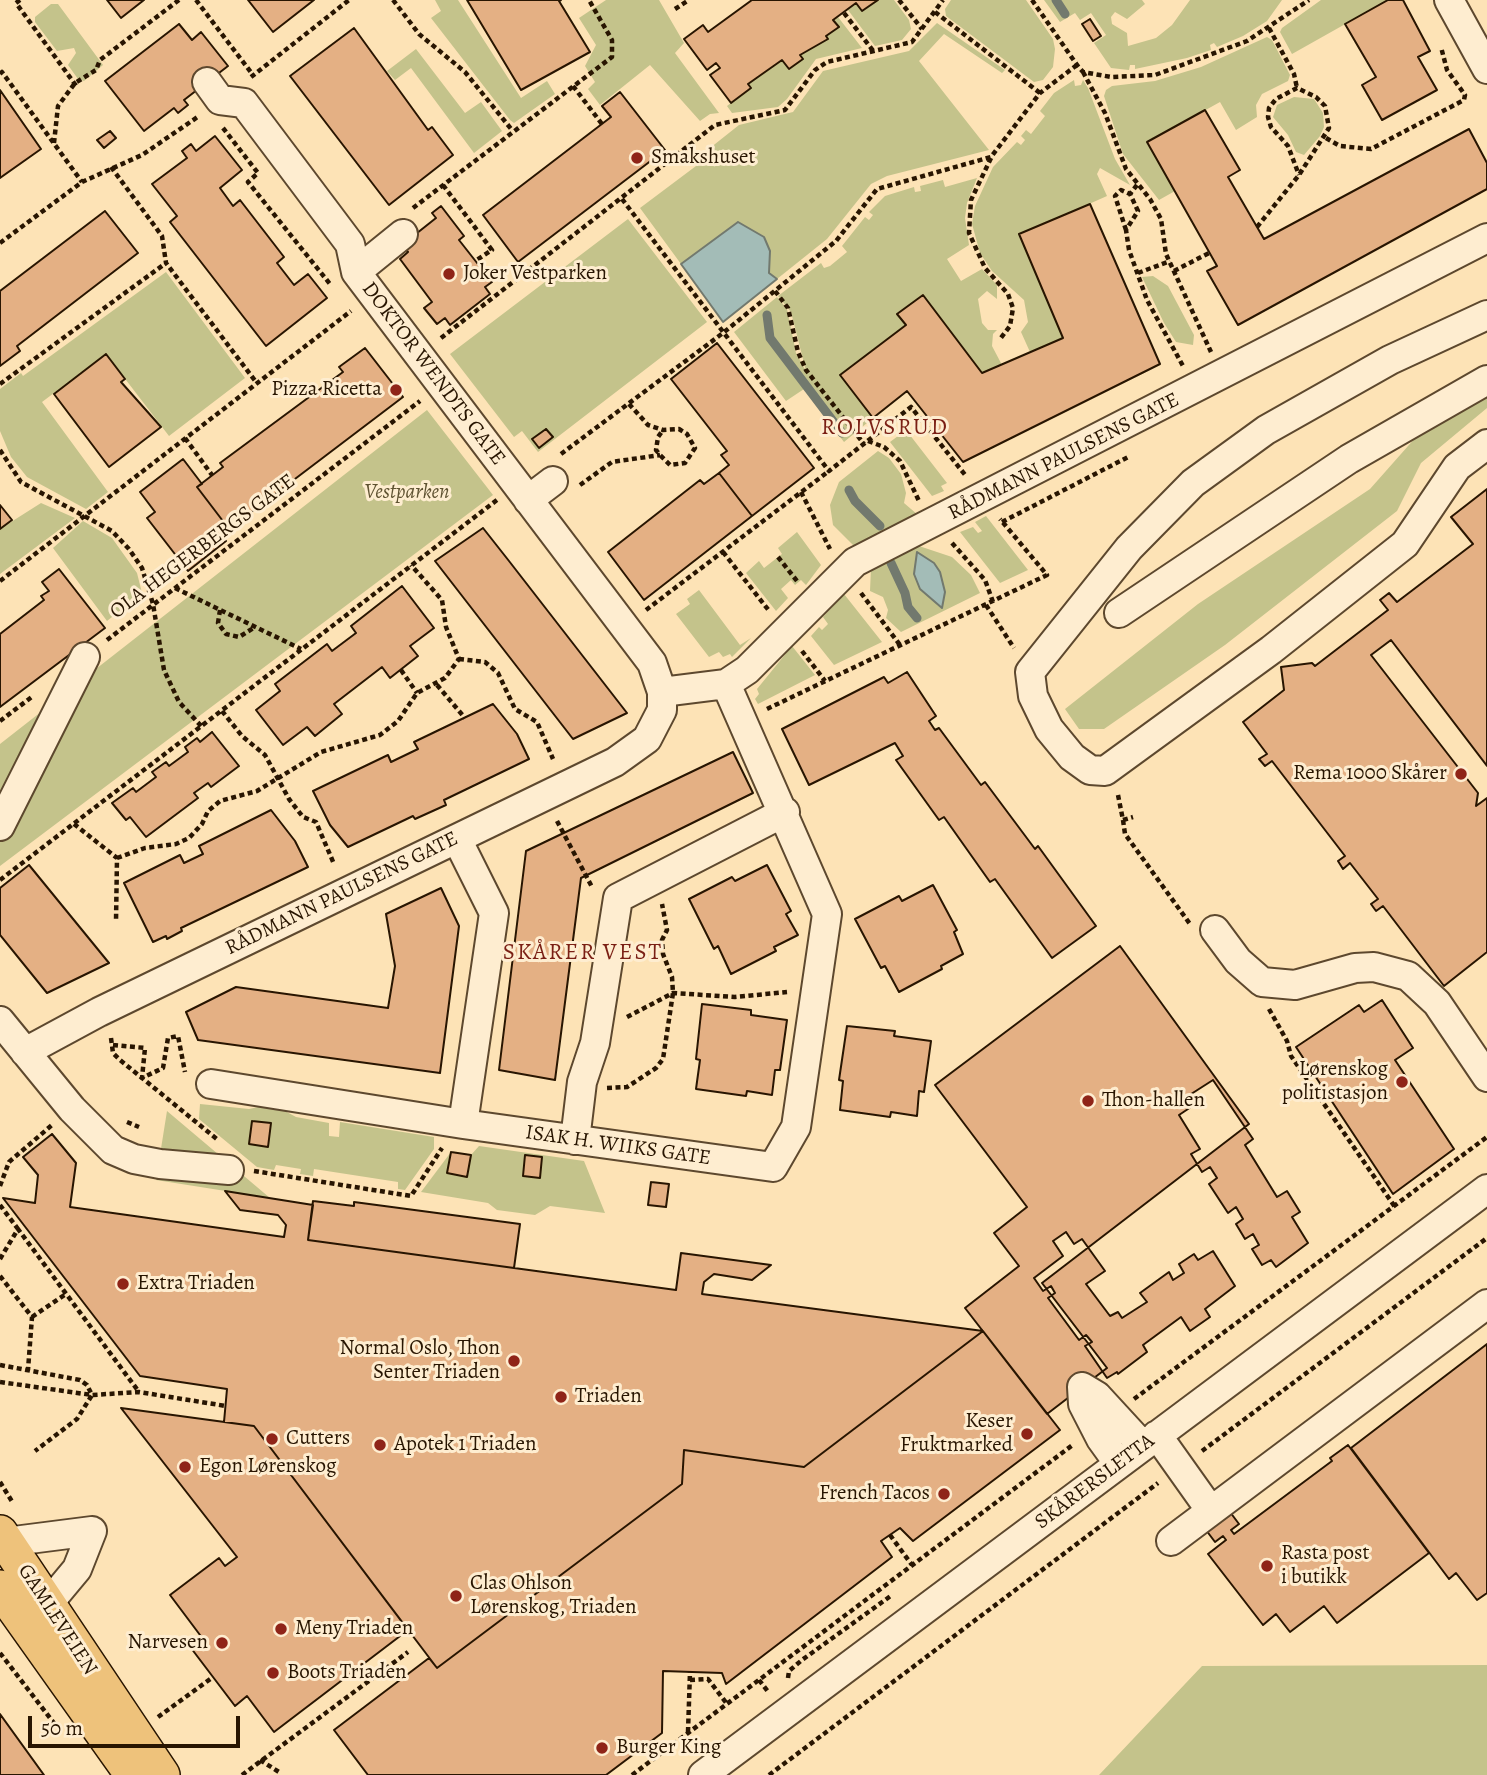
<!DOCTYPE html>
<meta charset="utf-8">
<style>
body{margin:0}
#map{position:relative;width:1487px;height:1775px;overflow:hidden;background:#fde3b6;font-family:Alegreya,serif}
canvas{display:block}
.scale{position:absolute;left:28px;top:1716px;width:212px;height:32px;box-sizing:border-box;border:4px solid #281501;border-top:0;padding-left:9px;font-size:21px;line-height:24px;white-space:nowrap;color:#281501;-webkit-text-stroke:5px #feedd0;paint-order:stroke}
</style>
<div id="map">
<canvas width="1487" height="1775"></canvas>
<div class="scale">50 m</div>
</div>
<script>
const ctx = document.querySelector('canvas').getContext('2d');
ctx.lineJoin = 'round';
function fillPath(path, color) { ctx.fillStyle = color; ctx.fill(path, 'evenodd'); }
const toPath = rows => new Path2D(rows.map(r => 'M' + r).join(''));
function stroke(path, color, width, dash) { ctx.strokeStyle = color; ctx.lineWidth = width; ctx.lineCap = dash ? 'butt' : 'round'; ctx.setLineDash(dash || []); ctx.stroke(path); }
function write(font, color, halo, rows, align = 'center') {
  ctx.font = font + ' Alegreya,serif'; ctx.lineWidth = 6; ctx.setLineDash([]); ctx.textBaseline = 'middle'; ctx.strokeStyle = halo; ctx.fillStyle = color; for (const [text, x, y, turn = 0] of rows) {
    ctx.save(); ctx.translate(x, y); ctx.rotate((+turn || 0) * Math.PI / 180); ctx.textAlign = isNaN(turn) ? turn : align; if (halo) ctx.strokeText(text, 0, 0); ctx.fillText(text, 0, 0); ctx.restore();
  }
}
const green = toPath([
 [435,0,458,0,521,98,547,81,555,94,514,123,510,120,431,18,441,11],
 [606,0,659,0,684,43,675,53,719,113,710,114,700,121,650,65,600,105,588,89,595,82,585,66,596,45,579,18],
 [878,0,894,0,909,20,911,29,902,40,875,46,848,10,856,3,863,11],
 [951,0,1026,0,1053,39,1055,49,1053,67,1043,80,1034,82,946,16,945,9],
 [1044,0,1142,0,1145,4,1127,19,1115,12,1111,17,1112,24,1127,33,1128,46,1156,38,1172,25,1190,0,1282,0,1267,21,1243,36,1217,47,1214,43,1210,45,1211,50,1187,58,1135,69,1135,65,1130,65,1129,70,1111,68,1094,43,1106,35,1091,13,1080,20,1075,13,1060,22],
 [1321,0,1388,0,1292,54,1280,32,1282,28],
 [51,4,58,4,103,65,84,81,78,79,68,65,76,53,74,48,57,51,35,22,35,17],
 [838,17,862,48,816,59,787,99,778,107,732,113,727,106,750,88,748,84,782,60,789,69,803,59,800,55,827,39,826,36,838,27,833,20],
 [937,23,1005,70,1002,73,944,34,919,61,989,150,887,176,871,184,827,239,777,279,769,273,770,252,764,237,738,223,681,264,640,208,708,157,705,152,739,125,793,112,823,71,909,51],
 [1267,37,1272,40,1290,75,1288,81,1262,94,1256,105,1257,117,1236,130,1220,102,1148,142,1175,191,1159,200,1123,154,1104,96,1106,90,1112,86,1155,81,1201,67],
 [416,49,465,113,481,102,502,131,474,153,411,68,395,80,387,71],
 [1074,80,1075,86,1081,85,1083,80,1088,88,1115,159,1130,185,1100,168,1097,174,1107,196,1019,235,1063,338,1030,352,1021,332,1028,322,1024,300,992,271,980,253,972,224,975,206,993,167,1017,142,1021,145,1025,140,1021,136,1026,130,1031,134,1045,116,1040,111,1054,93],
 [1294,97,1314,99,1323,113,1324,127,1320,136,1304,155,1296,152,1288,135,1273,117,1277,105],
 [977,178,967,203,965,218,969,245,947,259,961,281,982,269,997,285,997,299,987,291,978,299,982,323,988,330,997,330,993,334,992,346,1002,365,982,373,922,295,898,314,906,325,840,375,873,418,844,442,804,389,786,401,734,332,777,297,787,309,796,353,806,371,791,312,778,296,821,263,824,268,830,266,847,252,842,246,865,217,869,220,873,215,869,212,885,196,914,187,915,192,921,191,920,186,943,180,945,187],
 [628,219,707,322,538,452,522,431,514,437,450,354],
 [166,272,245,378,169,436,106,354,42,402,108,492,86,509,27,477,11,457,0,431,0,389,21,373,23,376],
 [1153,276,1168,286,1194,335,1193,345,1176,342,1164,323,1142,277],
 [1487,392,1487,408,1421,463,1397,511,1225,645,1104,729,1079,729,1065,709,1198,604,1370,489,1416,437],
 [427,410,493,495,0,866,0,744],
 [906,430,947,483,941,486,944,491,932,496,890,442],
 [878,451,889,458,901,474,906,493,904,503,918,515,854,546,833,525,830,505,839,482],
 [41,503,75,518,0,574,0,529],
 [986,516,1028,570,1000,583,960,532,973,527,978,533,982,531,975,522],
 [83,521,112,538,137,573,142,593,107,621,53,548],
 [797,532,821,565,806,585,801,580,795,585,791,580,781,589,788,598,776,611,746,573,759,561,764,568,782,554,778,548],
 [919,546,952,557,971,575,980,593,901,632,886,618,888,610,883,597,870,591,871,568],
 [699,590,740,645,751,638,732,657,730,654,723,657,719,652,709,657,676,614,690,604,687,599],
 [844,594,882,642,834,665,811,636,819,627,822,630,828,624,823,617],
 [792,646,815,675,758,704,755,699,759,694,757,689],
 [200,1104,249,1109,272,1104,296,1117,329,1123,329,1136,339,1137,340,1122,434,1137,434,1149,405,1190,398,1189,398,1182,314,1169,313,1176,300,1174,301,1169,276,1165,274,1170,257,1167,199,1119],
 [167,1111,270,1198,156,1180],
 [479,1146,584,1161,605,1213,550,1206,535,1215,497,1210,488,1203,421,1192,451,1152,471,1155],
 [1487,1665,1487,1775,1099,1775,1202,1666]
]);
const water = toPath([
 [738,222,764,237,770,251,769,273,777,279,723,322,681,264,738,222],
 [917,552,934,563,940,572,945,592,942,608,920,589,914,574,917,552]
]);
const stream = toPath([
 [1056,0,1065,14],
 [767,315,770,338,842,433],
 [849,490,855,501,880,526],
 [891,563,905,593,908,607,917,618]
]);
const building = toPath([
 [107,0,144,0,121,18,107,0],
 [248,0,314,0,273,32,248,0],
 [467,0,561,0,559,1,590,52,521,90,467,0],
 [752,0,878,0,862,11,856,3,833,20,839,27,826,36,828,39,800,55,803,59,789,69,782,60,748,84,751,88,731,103,710,75,720,68,716,63,707,70,684,39,703,25,708,32,752,0],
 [1388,0,1403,0,1430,51,1418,57,1437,90,1382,120,1362,85,1376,77,1345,24,1388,0],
 [1090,19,1101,36,1093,41,1082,24,1090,19],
 [179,24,192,40,201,32,228,66,184,100,188,105,178,113,174,108,144,131,105,81,179,24],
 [354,28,428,130,432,127,453,155,389,205,290,76,354,28],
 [0,90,41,149,0,178,0,90],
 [620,92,665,150,518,262,483,215,611,117,602,106,620,92],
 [1205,110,1240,170,1228,177,1264,239,1469,129,1487,163,1487,189,1238,325,1207,271,1217,266,1147,142,1205,110],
 [110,131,116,138,104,148,97,140,110,131],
 [215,136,242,170,220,188,233,206,240,200,284,257,277,263,294,285,308,274,327,298,266,346,170,222,177,216,152,184,187,158,182,151,191,144,196,151,215,136],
 [1090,204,1160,364,963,462,907,391,873,418,840,375,906,325,897,314,923,295,982,373,1063,338,1019,234,1090,204],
 [441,206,464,236,459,240,492,282,485,287,490,294,450,325,445,318,437,324,424,308,432,302,400,259,408,252,402,245,436,218,432,213,441,206],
 [105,211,138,253,17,346,20,351,0,366,0,291,105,211],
 [717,343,814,468,752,516,719,473,729,465,721,455,727,451,671,379,717,343],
 [365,348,403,397,229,529,197,487,223,467,220,463,343,372,339,367,365,348],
 [106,354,125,379,121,382,161,427,109,467,54,394,106,354],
 [546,429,553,437,539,448,532,439,546,429],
 [183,459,202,484,197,487,229,529,221,534,226,541,188,571,147,518,155,512,140,492,183,459],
 [719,473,752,516,644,600,608,552,700,480,704,484,719,473],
 [1487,489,1487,766,1391,640,1371,655,1478,793,1476,806,1487,798,1487,952,1444,986,1383,906,1376,911,1371,904,1378,899,1350,863,1343,869,1338,861,1345,856,1272,761,1265,766,1259,759,1267,754,1243,722,1284,690,1281,667,1312,663,1315,666,1388,610,1380,600,1389,593,1397,602,1473,544,1451,517,1487,489],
 [0,505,12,520,0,529,0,505],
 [483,528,509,561,627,713,573,739,435,561,483,528],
 [59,569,105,628,0,707,0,634,44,600,41,596,49,591,42,582,59,569],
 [402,586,434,628,410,646,418,656,390,678,382,667,334,704,342,714,315,736,307,727,283,745,256,710,280,691,275,684,327,644,332,651,356,633,351,626,402,586],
 [907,672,936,716,929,721,935,730,939,728,981,785,985,782,1035,849,1038,846,1096,926,1052,958,995,879,990,882,944,817,939,820,896,760,903,756,895,743,809,785,782,729,884,677,888,683,907,672],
 [493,704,517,734,529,759,444,800,446,805,415,819,413,816,348,847,330,825,313,791,388,755,391,762,418,749,414,742,493,704],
 [212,732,239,766,211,787,208,783,194,793,198,798,146,837,130,817,126,820,112,803,133,788,136,792,156,777,152,772,166,762,169,766,188,752,185,747,197,738,200,742,212,732],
 [733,752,753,793,581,878,555,1080,499,1070,526,851,733,752],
 [271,810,295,841,308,867,181,928,182,931,167,939,166,936,153,942,124,883,180,855,184,863,203,854,199,846,271,810],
 [29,865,109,963,47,993,0,935,0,888,29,865],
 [767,865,791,911,786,914,798,935,774,947,776,951,731,974,718,946,714,949,689,899,732,877,735,881,767,865],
 [933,885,957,930,954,932,963,954,941,966,942,969,899,992,885,966,881,968,855,919,899,896,902,901,933,885],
 [441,888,459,926,440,1073,198,1040,186,1012,236,987,388,1008,395,966,386,914,441,888],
 [1120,946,1249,1124,1042,1283,1107,1368,1047,1414,965,1308,1019,1266,994,1233,1027,1207,935,1085,1120,946],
 [1382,1000,1413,1048,1395,1060,1454,1149,1393,1194,1296,1047,1359,1005,1364,1012,1382,1000],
 [702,1004,751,1010,751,1015,787,1020,780,1070,775,1070,772,1095,747,1091,746,1096,696,1089,700,1060,696,1059,702,1004],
 [847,1026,895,1031,894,1036,931,1041,924,1092,919,1091,917,1116,891,1112,890,1117,840,1110,843,1081,839,1080,847,1026],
 [1213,1080,1253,1139,1245,1145,1277,1197,1287,1191,1300,1212,1292,1217,1308,1243,1276,1267,1271,1260,1262,1265,1252,1249,1259,1245,1253,1234,1245,1239,1236,1224,1243,1219,1236,1207,1228,1213,1209,1184,1217,1178,1210,1167,1202,1172,1191,1154,1200,1149,1179,1115,1194,1105,1188,1096,1213,1080],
 [252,1121,271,1123,268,1147,249,1144,252,1121],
 [52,1134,76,1163,70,1207,284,1237,286,1225,278,1215,240,1210,225,1191,313,1205,308,1240,676,1290,681,1253,771,1265,752,1280,714,1274,704,1282,702,1294,983,1331,804,1467,684,1450,682,1484,437,1668,254,1426,224,1422,227,1389,140,1376,3,1198,35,1203,38,1175,23,1157,52,1134],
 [451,1152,471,1155,467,1177,447,1173,451,1152],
 [525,1155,542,1157,540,1178,523,1176,525,1155],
 [651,1182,669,1184,666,1207,648,1205,651,1182],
 [313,1201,354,1206,354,1202,520,1224,514,1268,308,1240,313,1201],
 [1066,1232,1074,1244,1082,1239,1105,1271,1086,1284,1110,1316,1118,1312,1122,1318,1147,1302,1140,1293,1169,1272,1173,1280,1184,1273,1179,1264,1194,1254,1198,1260,1213,1251,1235,1286,1205,1309,1210,1317,1190,1331,1181,1317,1143,1345,1147,1352,1118,1374,1117,1372,1107,1378,1085,1346,1092,1342,1086,1335,1079,1340,1048,1298,1055,1293,1051,1286,1043,1291,1034,1278,1063,1256,1053,1241,1066,1232],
 [983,1331,1060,1430,913,1541,900,1528,881,1541,892,1557,726,1684,722,1673,663,1671,662,1733,606,1775,368,1775,334,1730,429,1658,437,1668,682,1484,684,1450,804,1467,983,1331],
 [1487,1344,1487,1593,1477,1600,1456,1573,1449,1579,1351,1448,1487,1344],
 [121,1408,254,1426,408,1630,274,1732,247,1696,235,1706,191,1648,203,1639,170,1595,219,1558,225,1566,237,1557,121,1408],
 [1348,1445,1429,1553,1337,1623,1324,1606,1290,1632,1276,1614,1263,1625,1208,1554,1226,1540,1223,1536,1215,1542,1203,1526,1227,1508,1239,1524,1231,1530,1234,1534,1332,1461,1330,1458,1348,1445],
 [0,1714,44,1775,0,1775,0,1714]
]);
const path = toPath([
 [20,0,16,3,77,87],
 [196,0,253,75],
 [393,0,419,34,465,72,512,130],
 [899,0,922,29],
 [1032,0,1077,65,1083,72,1111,77,1155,75,1247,41,1309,0],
 [675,9,689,0],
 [935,12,1040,93],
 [844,13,874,52],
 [1269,28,1294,74,1297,88],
 [1083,72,1105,113,1126,169,1150,199,1161,219,1166,254,1211,352],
 [0,74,2,72,82,182],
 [251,77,349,0],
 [573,86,602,124],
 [223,128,258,173,248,182,330,284],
 [1326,138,1340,146,1371,149,1464,100,1465,95,1447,70,1441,47],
 [54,143,58,106,75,83,96,70,100,60,179,0],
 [991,158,971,200,969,233,985,268,1008,294,1013,308,1010,326,1000,339],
 [111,167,162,236,166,263,256,382],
 [443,185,492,250,475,261],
 [1137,185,1130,194,1138,211,1126,230,1129,250,1147,300,1183,366],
 [622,199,829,471,911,407,966,476],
 [413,208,612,57,612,40,589,0],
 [1257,227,1299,175,1329,128,1325,106,1316,97,1297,88,1276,99,1269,108,1268,117,1271,127,1288,146,1299,175],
 [1126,230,1115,196,1121,190,1130,194],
 [0,243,82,182,142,155,199,116],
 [1174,271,1209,253],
 [1138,273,1170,261],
 [775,291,788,308,798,352,806,370,864,444],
 [441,338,715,125,785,110,815,70,827,62,912,42,943,0],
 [0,384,166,263],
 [629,404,648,425,663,430,679,429,687,434,695,448,685,463,670,465,660,455,656,450,658,437,663,430],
 [185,438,212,475],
 [868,441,884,447,900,461,919,501],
 [0,450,21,482,112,531,129,549,142,568,153,604,164,670,179,702,202,727],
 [561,454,723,333,836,241,877,189,991,157,1040,93,1077,65],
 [580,485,612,462,660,455],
 [801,492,830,549],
 [1002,522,1130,456],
 [952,543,985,580,993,602],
 [723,552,770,612],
 [778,557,797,581],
 [0,581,351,311],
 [175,588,301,649],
 [861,593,900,645],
 [986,605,1014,648],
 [220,610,218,623,226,634,239,637,255,627],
 [646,610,829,471],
 [107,640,420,401],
 [802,651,825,681],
 [459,659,485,662,498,673,515,709,537,722,553,759],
 [401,670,417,693],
 [437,685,465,718],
 [767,709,1047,575,1000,519],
 [222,711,242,736,265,755,289,799,303,817,316,822,334,864],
 [0,721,33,696],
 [1118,795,1123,820,1133,817],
 [1123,820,1125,834,1190,924],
 [557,821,592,887],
 [74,824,117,858,116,921],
 [117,858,145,848,176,844,189,838,202,824,208,811,220,801,257,791,321,752,380,735,398,721,417,693,445,678,459,659,446,627,442,600,411,565],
 [0,880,497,500],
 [1269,1009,1287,1041,1291,1056,1395,1207],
 [627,1017,673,993,735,997,787,992],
 [111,1038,113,1053,120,1060,218,1140],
 [113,1045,145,1048,142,1078,163,1068,168,1038,178,1036,185,1072],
 [607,1088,627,1087,656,1068,663,1059,673,993,672,977,663,954,662,940,667,930,662,904],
 [127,1122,139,1127],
 [254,1171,411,1196,442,1148],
 [0,1186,9,1162,52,1125],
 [0,1205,18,1229],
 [0,1259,18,1229,139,1392],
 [0,1276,32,1317,28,1370],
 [32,1317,66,1294],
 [0,1365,80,1380,87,1385,92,1395,77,1419,35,1451],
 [0,1382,92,1395,139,1392,226,1406],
 [1134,1399,1487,1137],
 [1202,1451,1487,1238],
 [0,1482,13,1503],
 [890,1535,912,1565],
 [0,1653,57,1727],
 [788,1678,789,1671,802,1660,892,1595],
 [690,1680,708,1679,727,1704],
 [759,1680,769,1693],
 [158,1717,213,1677],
 [688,1732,690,1672],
 [260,1760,279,1772],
 [242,1775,408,1652],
 [632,1775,1074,1444],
 [769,1775,1158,1483]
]);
const minor = toPath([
 [1449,0,1487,69],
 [356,272,403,234],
 [1487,315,1390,360,1266,430,1193,483,1129,548,1030,672,1033,696,1049,729,1072,757,1090,770,1105,771,1271,650,1405,544,1457,467,1487,444],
 [528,500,553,481],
 [1119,613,1349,459,1487,380],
 [662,692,726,684,747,670,855,562,1487,238],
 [0,826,85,657],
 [457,839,494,913,463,1124],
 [1215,930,1238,961,1262,982,1295,985,1355,968,1374,967,1408,976,1437,1003,1487,1077],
 [0,1021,72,1109,113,1150,134,1159,160,1164,229,1170],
 [25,1052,99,1012,615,762,647,739,662,710,662,692,652,663,356,272,350,244,244,103,220,100,207,82],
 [211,1084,463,1124,773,1167,796,1127,827,914,726,684],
 [575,1140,582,1082,595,1043,618,898,785,812],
 [1082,1387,1083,1404,1101,1439,1119,1464],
 [1082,1387,1097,1396,1143,1446],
 [1157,1435,1211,1511],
 [1171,1541,1487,1304],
 [6,1542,92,1531,77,1569,47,1605],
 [703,1775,1487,1189]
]);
const major = toPath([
 [0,1533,162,1775],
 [0,1588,133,1775]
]);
const markers = [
 [637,158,7,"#8f2418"],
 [449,274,7,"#8f2418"],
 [396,390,7,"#8f2418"],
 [1461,774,7,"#8f2418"],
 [1402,1082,7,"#8f2418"],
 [1088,1101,7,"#8f2418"],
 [123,1284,7,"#8f2418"],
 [514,1361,7,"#8f2418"],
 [561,1397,7,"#8f2418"],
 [1027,1434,7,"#8f2418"],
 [272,1439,7,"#8f2418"],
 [380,1445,7,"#8f2418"],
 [185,1467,7,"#8f2418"],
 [944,1494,7,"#8f2418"],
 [1267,1566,7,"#8f2418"],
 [456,1596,7,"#8f2418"],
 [281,1629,7,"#8f2418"],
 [222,1643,7,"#8f2418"],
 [273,1673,7,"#8f2418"],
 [602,1748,7,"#8f2418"]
];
const poiNames = [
 ["Smakshuset",651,158],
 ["Joker Vestparken",463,274],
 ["Pizza Ricetta",382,390,"right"],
 ["Rema 1000 Skårer",1447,774,"right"],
 ["Lørenskog",1388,1070,"right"],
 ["politistasjon",1388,1094,"right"],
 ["Thon-hallen",1102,1101],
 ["Extra Triaden",137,1284],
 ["Normal Oslo, Thon",500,1349,"right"],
 ["Senter Triaden",500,1373,"right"],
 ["Triaden",575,1397],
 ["Keser",1013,1422,"right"],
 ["Fruktmarked",1013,1446,"right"],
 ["Cutters",286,1439],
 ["Apotek 1 Triaden",394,1445],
 ["Egon Lørenskog",199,1467],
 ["French Tacos",930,1494,"right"],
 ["Rasta post",1281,1554],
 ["i butikk",1281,1578],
 ["Clas Ohlson",470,1584],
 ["Lørenskog, Triaden",470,1608],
 ["Meny Triaden",295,1629],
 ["Narvesen",208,1643,"right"],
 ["Boots Triaden",287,1673],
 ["Burger King",616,1748]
];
const streetNames = [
 ["DOKTOR WENDTS GATE",433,374,53],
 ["RÅDMANN PAULSENS GATE",1064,457,-27],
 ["OLA HEGERBERGS GATE",203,547,-37],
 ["RÅDMANN PAULSENS GATE",342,894,-26],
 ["ISAK H. WIIKS GATE",618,1146,8],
 ["SKÅRERSLETTA",1095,1482,-37],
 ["GAMLEVEIEN",57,1620,57]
];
const parkNames = [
 ["Vestparken",407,493]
];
const neighbourhoodNames = [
 ["ROLVSRUD",885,428],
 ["SKÅRER VEST",583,953]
];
fillPath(green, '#c4c38b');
fillPath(water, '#a3bcb7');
stroke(water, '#72796e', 2);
stroke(stream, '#72796e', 9);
fillPath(building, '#e4b084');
stroke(building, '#281501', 2);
stroke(minor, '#5d482e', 32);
stroke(major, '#281501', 38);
stroke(path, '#281501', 4.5, [5, 3.5]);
stroke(minor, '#feedd0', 28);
stroke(major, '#eec27b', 35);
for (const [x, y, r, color] of markers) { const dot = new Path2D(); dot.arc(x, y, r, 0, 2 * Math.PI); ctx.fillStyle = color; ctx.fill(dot); stroke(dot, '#feedd0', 2.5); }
write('21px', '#281501', '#feedd0', poiNames, 'left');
write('21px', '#281501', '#feedd0', streetNames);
write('italic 21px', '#5f5231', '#feedd0', parkNames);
ctx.letterSpacing = '2px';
write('23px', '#7a1f14', '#feedd0', neighbourhoodNames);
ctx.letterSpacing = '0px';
</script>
